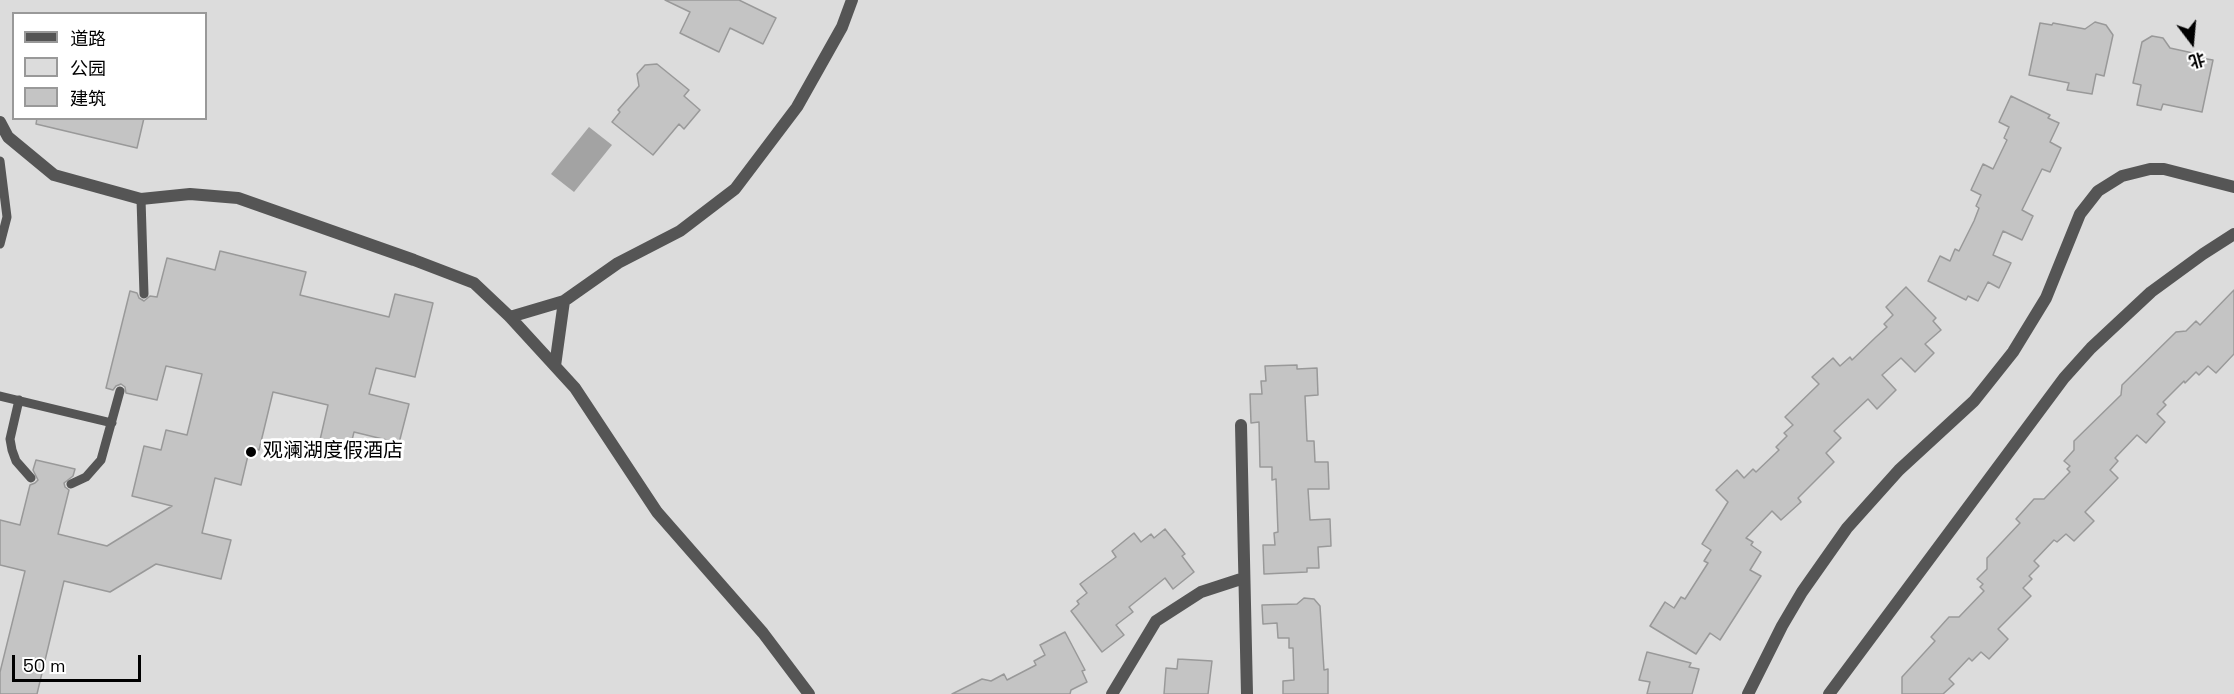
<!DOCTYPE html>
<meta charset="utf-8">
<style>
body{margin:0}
#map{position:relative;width:2234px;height:694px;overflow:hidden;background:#fff;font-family:"Space Grotesk","Noto Sans SC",sans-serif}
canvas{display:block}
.legend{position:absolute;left:12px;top:12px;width:195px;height:108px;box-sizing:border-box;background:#fff;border:2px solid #999;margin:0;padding:8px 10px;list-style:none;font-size:18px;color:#000}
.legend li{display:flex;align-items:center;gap:12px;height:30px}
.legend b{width:30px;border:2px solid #999}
.north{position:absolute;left:2162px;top:12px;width:60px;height:60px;-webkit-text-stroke:4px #fff;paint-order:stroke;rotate:164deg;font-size:16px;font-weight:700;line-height:24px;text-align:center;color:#000}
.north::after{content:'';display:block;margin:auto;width:21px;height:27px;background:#000;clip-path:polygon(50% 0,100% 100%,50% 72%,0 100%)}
.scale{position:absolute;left:12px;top:655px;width:129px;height:27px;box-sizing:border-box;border:3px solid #000;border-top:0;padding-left:8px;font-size:18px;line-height:21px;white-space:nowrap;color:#000;-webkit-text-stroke:4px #fff;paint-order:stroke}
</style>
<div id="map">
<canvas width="2234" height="694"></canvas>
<ul class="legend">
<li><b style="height:8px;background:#555"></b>道路</li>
<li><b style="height:16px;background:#dcdcdc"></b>公园</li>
<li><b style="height:16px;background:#c4c4c4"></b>建筑</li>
</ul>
<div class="north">北</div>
<div class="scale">50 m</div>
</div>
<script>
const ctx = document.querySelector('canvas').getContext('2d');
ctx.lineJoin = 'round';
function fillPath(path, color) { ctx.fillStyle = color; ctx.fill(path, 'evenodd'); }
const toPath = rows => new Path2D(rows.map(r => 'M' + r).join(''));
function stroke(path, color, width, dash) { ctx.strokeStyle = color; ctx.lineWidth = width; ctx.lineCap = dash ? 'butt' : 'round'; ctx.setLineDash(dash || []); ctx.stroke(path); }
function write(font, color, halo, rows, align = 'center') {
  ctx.font = font + ' "Space Grotesk","Noto Sans SC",sans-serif'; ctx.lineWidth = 6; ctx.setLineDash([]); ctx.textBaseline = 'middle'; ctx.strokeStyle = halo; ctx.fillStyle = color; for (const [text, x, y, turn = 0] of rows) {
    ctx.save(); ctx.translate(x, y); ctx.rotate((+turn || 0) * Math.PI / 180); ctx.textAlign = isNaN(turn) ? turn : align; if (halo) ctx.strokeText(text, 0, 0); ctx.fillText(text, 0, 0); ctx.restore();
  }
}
const green = toPath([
 [0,0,2234,0,2234,694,0,694],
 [14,14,206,14,206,118,14,118]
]);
const water = toPath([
 [589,127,612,145,574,192,551,174]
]);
const building = toPath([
 [665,0,739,0,776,18,763,44,730,28,719,52,680,33,690,12,665,0],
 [2095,22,2106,25,2113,35,2104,76,2096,74,2092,94,2067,90,2069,83,2029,75,2040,23,2052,25,2053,23,2085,29,2095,22],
 [2152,36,2163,38,2170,48,2202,55,2201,58,2213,60,2202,112,2163,104,2161,110,2137,105,2141,85,2133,83,2142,42,2152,36],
 [657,64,689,90,684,96,700,110,684,129,679,124,653,155,612,122,620,112,618,110,639,86,637,74,645,65,657,64],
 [2011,96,2050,115,2048,118,2059,123,2050,142,2061,148,2050,172,2042,169,2022,210,2033,216,2022,240,2003,231,1993,255,2011,263,1999,288,1988,282,1978,301,1968,296,1966,300,1928,281,1940,256,1950,261,1955,249,1959,251,1974,221,1979,208,1976,206,1981,195,1971,190,1983,164,1993,169,2007,140,2004,138,2009,127,1999,122,2011,96],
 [37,118,144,118,137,148,36,124,37,118],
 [220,251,306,272,300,295,389,317,395,294,433,303,415,377,376,368,369,394,409,404,399,443,354,432,347,460,317,453,328,405,273,392,259,450,250,447,241,485,215,478,202,533,231,540,221,579,156,564,110,592,64,581,37,694,0,694,0,672,25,571,0,565,0,520,20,525,30,485,35,483,38,480,33,470,36,460,75,469,73,476,64,483,65,487,69,490,58,534,107,546,172,506,132,496,144,446,161,450,166,430,187,435,202,374,166,366,157,400,126,393,125,387,121,384,116,386,113,390,106,388,130,291,137,293,139,298,144,301,150,296,157,297,167,258,215,270,220,251],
 [1906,287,1936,318,1933,321,1941,330,1925,344,1934,353,1915,372,1901,358,1882,375,1896,390,1877,409,1868,399,1834,431,1841,438,1826,453,1834,462,1798,498,1801,502,1781,520,1772,511,1746,538,1753,542,1751,545,1761,552,1750,570,1761,576,1720,640,1710,633,1696,654,1650,626,1665,602,1674,608,1681,597,1685,599,1708,563,1704,561,1711,550,1702,544,1728,502,1716,490,1737,470,1744,478,1753,469,1756,472,1779,450,1776,447,1787,436,1784,433,1793,425,1785,417,1819,384,1812,377,1833,358,1840,366,1850,357,1852,360,1876,337,1887,327,1884,324,1893,315,1886,307,1906,287],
 [2234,290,2234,354,2216,373,2208,366,2199,375,2196,372,2185,383,2184,381,2163,402,2166,405,2157,414,2165,422,2146,443,2137,435,2115,458,2118,461,2110,470,2118,478,2085,512,2094,521,2074,541,2066,534,2057,542,2054,540,2034,561,2039,566,2029,576,2032,579,2023,588,2031,596,1998,629,2008,639,1989,659,1981,652,1972,661,1969,658,1949,679,1954,684,1943,694,1902,694,1902,677,1935,641,1931,637,1949,617,1959,617,1984,591,1980,587,1983,584,1977,579,1987,569,1987,558,2020,523,2016,519,2034,499,2044,499,2070,472,2067,469,2070,466,2064,461,2074,450,2074,441,2121,395,2122,385,2176,332,2186,331,2196,321,2200,325,2234,290],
 [1297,365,1297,369,1317,368,1318,395,1305,396,1307,441,1314,441,1315,462,1328,462,1329,489,1308,489,1310,520,1330,519,1331,546,1318,547,1319,568,1307,568,1307,572,1264,574,1263,545,1275,545,1274,533,1278,532,1276,479,1272,480,1272,467,1260,467,1259,422,1251,423,1250,394,1262,394,1261,381,1266,381,1265,366,1297,365],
 [1165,529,1185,554,1182,556,1194,572,1173,589,1165,578,1129,607,1133,612,1116,625,1124,635,1102,652,1071,611,1079,604,1077,601,1087,593,1080,584,1116,557,1112,551,1134,533,1141,542,1151,534,1154,538,1165,529],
 [1304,598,1314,599,1320,606,1324,670,1328,669,1328,694,1283,694,1283,681,1294,680,1293,648,1289,648,1289,638,1278,638,1277,623,1263,624,1262,605,1297,604,1304,598],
 [1065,632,1085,670,1082,671,1087,682,1071,690,1070,694,952,694,982,679,991,681,1004,674,1007,680,1036,665,1034,661,1045,655,1040,645,1065,632],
 [1647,652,1691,663,1689,667,1699,669,1692,694,1647,694,1650,682,1639,680,1647,652],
 [1178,659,1212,661,1208,694,1164,694,1166,668,1177,669,1178,659]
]);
const service = toPath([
 [0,161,7,217,0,244],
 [141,199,144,294],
 [0,396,112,423],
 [19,400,10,439,12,450,16,461,31,478],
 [71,484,86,477,101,460,120,391]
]);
const minor = toPath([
 [0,122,8,137,54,175,141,199,190,194,238,198,414,260,474,283,510,317,575,388,657,512,763,633,809,694],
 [510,317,564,301],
 [555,366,564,301,618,263,680,231,735,189,797,107,842,27,852,0],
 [1241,425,1247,694],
 [1112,694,1156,621,1201,592,1244,578],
 [1748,694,1782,626,1802,592,1847,528,1899,470,1974,401,2013,352,2046,298,2080,214,2098,191,2122,176,2150,169,2164,169,2234,187],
 [1829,694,2064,378,2091,348,2151,292,2203,254,2234,234]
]);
const markers = [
 [251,452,6,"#000"]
];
const poiNames = [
 ["观澜湖度假酒店",263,452]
];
fillPath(green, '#dcdcdc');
fillPath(water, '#a3a3a3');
fillPath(building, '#c4c4c4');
stroke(building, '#999', 1.5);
stroke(service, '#555', 9);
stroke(minor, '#555', 12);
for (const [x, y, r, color] of markers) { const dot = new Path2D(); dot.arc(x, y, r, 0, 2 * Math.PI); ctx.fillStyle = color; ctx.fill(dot); stroke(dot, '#fff', 2); }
write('20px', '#000', '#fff', poiNames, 'left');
</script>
